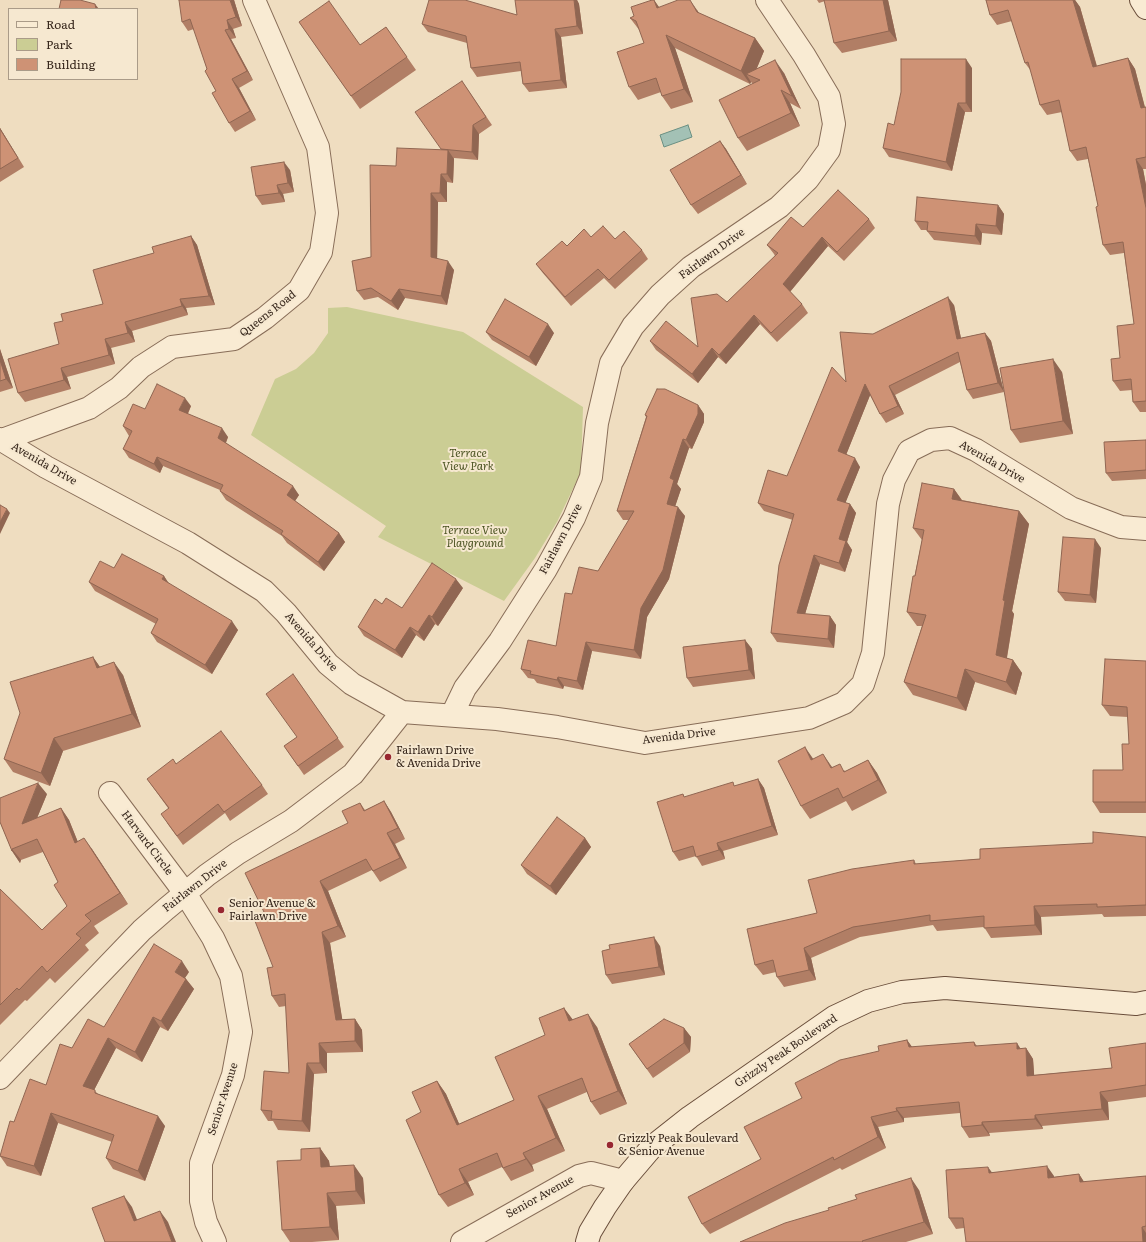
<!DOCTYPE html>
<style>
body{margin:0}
#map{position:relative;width:1146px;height:1242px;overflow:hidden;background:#efddc0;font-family:Literata,serif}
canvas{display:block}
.legend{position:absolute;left:8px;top:8px;width:130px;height:72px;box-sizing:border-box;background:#f6e8d0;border:1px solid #aa9b88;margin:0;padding:5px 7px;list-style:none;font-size:12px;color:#37271c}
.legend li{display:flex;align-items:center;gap:8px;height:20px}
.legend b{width:20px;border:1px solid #aa9b88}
</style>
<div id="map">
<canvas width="1146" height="1242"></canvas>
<ul class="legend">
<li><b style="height:5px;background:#f9ebd3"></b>Road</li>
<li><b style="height:11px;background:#cbcd94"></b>Park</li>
<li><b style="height:11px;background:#ce9275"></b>Building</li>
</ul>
</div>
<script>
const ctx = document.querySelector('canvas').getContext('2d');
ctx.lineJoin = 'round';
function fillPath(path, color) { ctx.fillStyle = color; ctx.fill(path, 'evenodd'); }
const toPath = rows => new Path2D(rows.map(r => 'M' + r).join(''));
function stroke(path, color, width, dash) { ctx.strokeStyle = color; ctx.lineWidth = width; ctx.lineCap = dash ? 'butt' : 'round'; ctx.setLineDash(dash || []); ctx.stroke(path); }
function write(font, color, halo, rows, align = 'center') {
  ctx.font = font + ' Literata,serif'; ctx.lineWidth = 4; ctx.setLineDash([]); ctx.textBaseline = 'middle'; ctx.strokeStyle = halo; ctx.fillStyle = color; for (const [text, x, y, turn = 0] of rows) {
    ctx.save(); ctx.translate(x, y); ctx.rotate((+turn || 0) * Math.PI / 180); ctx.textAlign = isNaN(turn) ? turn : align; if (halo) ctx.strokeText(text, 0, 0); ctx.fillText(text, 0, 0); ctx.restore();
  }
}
const green = toPath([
 [347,307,463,332,583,407,581,472,557,522,535,558,504,601,378,537,386,526,251,435,275,379,296,369,314,353,328,333,328,308]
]);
const water = toPath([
 [688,125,692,137,664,147,660,135,688,125]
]);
const street = toPath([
 [0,439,46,467,188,543,264,591,286,613,328,664,352,684,402,712,497,719,557,727,645,743,809,718,844,703,863,684,873,653,888,504,894,480,909,451,931,440,950,438,976,450,1071,508,1121,527,1146,529],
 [2,440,89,408,119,388,141,367,172,347,234,339,265,318,299,290,321,252,327,213,318,147,254,0],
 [452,715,465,688,500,641,546,569,574,518,591,477,597,423,611,363,633,326,660,295,691,267,779,207,808,179,829,150,834,124,829,97,804,55,767,0],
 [110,793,185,893,213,938,231,976,241,1032,233,1075,201,1163,201,1201,206,1222,215,1242],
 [0,1078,142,930,166,909,207,875,238,853,291,821,353,774,402,712],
 [462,1242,579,1176,591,1173,623,1181]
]);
const secondary = toPath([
 [1141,0,1146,8],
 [587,1242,590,1232,605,1207,623,1181,652,1147,690,1117,834,1017,868,1001,902,992,945,988,1136,1004,1146,1002]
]);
const wall = toPath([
 [234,0,242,26,233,29,236,38,231,39,253,80,239,88,256,120,235,132,229,123,207,69,194,29,188,31,182,22],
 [517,0,577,0,579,4,583,34,561,37,567,88,529,92,523,84,521,71,477,77,471,68,467,43,428,32,422,24,517,15],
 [654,0,659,7,697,10,699,13,755,38,764,51,757,68,784,73,801,109,790,103,800,126,747,151,738,138,753,84,751,82,750,84,675,48,693,102,671,109,662,96,661,92,638,100,629,87,644,43,640,31,630,18,634,16],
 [817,0,888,0,897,41,842,53,834,43,825,1,819,3],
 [986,0,1075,0,1080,7,1097,66,1128,58,1135,69,1145,107,1146,107,1146,169,1143,169,1146,185,1146,412,1140,412,1133,402,1132,390,1120,391,1113,381,1120,358,1134,324,1124,253,1110,255,1103,245,1098,206,1088,159,1077,161,1070,151,1062,112,1047,115,1040,105,1031,71,1025,63,1012,21,997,25,990,15],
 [299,22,360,45,386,27,416,70,360,109],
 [972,68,972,112,965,112,952,171,889,157,883,148,894,125],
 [462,81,492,125,479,134,478,160,454,158,453,183,447,182,447,202,438,202,437,258,454,270,447,305,405,298,398,310,378,297,364,300,357,291,371,257,396,166,441,150],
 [0,128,24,167,0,182],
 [720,141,726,149,747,184,698,214,691,205],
 [290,170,294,192,283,194,285,202,262,205,256,196],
 [998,205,1004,214,1002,235,982,233,981,245,934,240,927,231,927,230,921,230,915,221],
 [869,219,875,228,844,261,828,246,790,292,802,304,808,313,777,342,760,324,726,364,718,357,698,383,656,350,650,341,698,347,727,302,775,256,774,254,767,245,803,227],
 [191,236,197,245,215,305,186,308,188,315,132,331,135,342,111,348,115,364,67,377,71,389,25,402,18,393,59,344,63,321,103,304,154,253],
 [591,237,615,239,642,250,648,259,615,289,604,278,571,306,542,272,536,264,567,246],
 [954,305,961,338,985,333,991,341,1004,392,973,399,967,390,960,362,895,395,904,414,886,423,880,414,870,395,846,455,860,467,845,503,850,504,856,513,847,542,852,550,845,572,820,564,805,614,830,616,836,625,834,648,777,642,771,633,793,520,764,511,758,503,787,476,846,382,873,334],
 [486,332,554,333,536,366,492,340],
 [0,349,13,388,0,392],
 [1062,372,1073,434,1020,443,1011,430],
 [698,405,704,414,704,422,692,449,689,448,677,484,681,489,675,506,685,516,669,579,647,617,641,659,592,651,583,690,564,686,563,689,537,683,534,679,528,678,521,669,556,646,572,594,598,571,629,520,623,520,617,511,646,417,645,415],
 [191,406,188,414,228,437,226,443,299,495,295,501,339,533,345,542,324,571,287,543,282,536,226,500,220,491,220,490,163,466,160,473,129,458,123,449,129,436,123,426,145,409],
 [1146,440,1146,479,1112,481,1106,473],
 [954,489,962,500,1019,511,1029,524,1012,611,1014,614,1007,658,1013,660,1022,673,1016,695,975,682,966,711,913,695,904,682,922,626,917,626,907,612,922,540,913,528],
 [1101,548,1096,603,1065,601,1058,592],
 [114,568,164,576,168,583,238,630,212,674,157,642,151,633,156,624,95,591,89,582],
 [463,588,438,626,435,624,424,641,416,635,402,658,364,636,358,627,382,604,402,608],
 [745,640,752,649,755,679,693,687,687,678],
 [93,657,100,667,123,675,141,727,63,751,50,786,13,772,4,759],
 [1146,661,1146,813,1100,813,1093,802,1123,770,1129,744,1128,717,1110,716,1102,705],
 [293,674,344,747,304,775,284,746,297,737],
 [813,759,832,767,846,771,868,760,877,773,887,793,852,811,846,801,810,819,801,806],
 [176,764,262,785,268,794,230,821,225,813,183,845,167,823,168,808,147,779],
 [758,779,764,788,778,835,723,851,725,859,702,866,696,856,679,861,673,852,686,797,735,786],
 [47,794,37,818,61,808,69,820,78,842,92,849,128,904,94,926,99,933,85,945,89,950,55,983,50,978,27,1001,25,1000,0,1025,0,889,42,930,67,906,58,882,43,852,21,860,20,863,12,851,0,822],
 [384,801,391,812,405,839,395,844,407,868,380,882,372,870,328,891,346,937,330,943,342,1019,355,1019,362,1030,363,1052,327,1053,327,1073,314,1074,310,1132,278,1130,273,1121,268,1121,261,1110,289,1073,286,1006,279,1007,272,996,273,967,264,912,348,823,360,803,365,810],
 [1146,837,1146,916,1104,917,1102,914,1041,917,1042,935,991,938,984,927,937,931,933,925,860,937,811,958,816,980,784,987,777,977,776,972,763,975,755,965,817,913,914,860,916,864,980,859,1093,843],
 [585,838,591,847,556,895,527,874,521,865],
 [660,946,665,975,612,984,606,975,610,949],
 [189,972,185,978,186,979,194,989,168,1031,160,1027,142,1062,116,1048,94,1090,98,1094,165,1126,145,1181,113,1169,106,1158,112,1142,58,1123,41,1176,7,1166,0,1156,14,1122,46,1085,72,1048],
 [564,1008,573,1020,597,1027,627,1104,600,1115,591,1102,587,1092,547,1109,565,1151,532,1165,534,1171,511,1181,502,1167,468,1182,474,1195,448,1207,439,1195,421,1112,437,1081,446,1094,459,1124,514,1100,545,1035],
 [684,1028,691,1037,690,1052,653,1078,629,1044],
 [907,1040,912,1047,974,1042,977,1046,1020,1049,1026,1048,1033,1059,1034,1075,1112,1068,1146,1043,1146,1097,1108,1102,1109,1120,1042,1126,1043,1129,989,1133,990,1136,969,1138,962,1127,960,1113,904,1118,904,1122,878,1127,886,1148,842,1170,840,1168,710,1234,702,1224,761,1159,802,1098,879,1051],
 [320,1148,329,1161,330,1166,363,1178,365,1204,336,1206,339,1240,312,1242,290,1242,282,1230,301,1160],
 [992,1172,1054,1176,1054,1177,1079,1174,1084,1182,1146,1176,1146,1242,964,1228,956,1229,949,1218],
 [919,1190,933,1234,906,1242,740,1242]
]);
const shadedWall = toPath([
 [230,0,234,0,242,26,236,17],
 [574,0,577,0,579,4,583,34,577,26],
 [654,0,663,13,657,8],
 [690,0,697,10,706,25,697,12],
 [883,0,888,0,897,41,889,31],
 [1073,0,1075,0,1080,7,1100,78,1093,67],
 [95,4,99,9,96,9],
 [227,20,233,29,236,38,229,29],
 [555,29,561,37,567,88,561,80],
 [225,30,231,39,253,80,247,71],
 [666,35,675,48,693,102,684,89],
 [755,38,764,51,753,77,746,74,751,82,750,84,741,71],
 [1128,58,1135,69,1146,112,1141,108],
 [966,59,972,68,972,112,966,103],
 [775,60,784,73,801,109,792,96],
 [232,79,239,88,256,120,250,111],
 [781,90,790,103,800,126,791,113],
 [958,103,965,112,952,171,946,162],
 [473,125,479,134,478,160,472,152],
 [0,128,24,167,0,129],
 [720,141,726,149,747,184,741,175],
 [448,150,454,159,453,183,447,174],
 [1136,159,1143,169,1146,185,1146,208],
 [284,162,290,170,294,192,288,183],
 [441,174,447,182,447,202,440,193],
 [277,185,283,194,285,202,279,193],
 [431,193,438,202,437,266,431,257],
 [998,205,1004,214,1002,235,996,226],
 [976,224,982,233,981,245,975,236],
 [191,236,197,245,215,305,209,296],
 [822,237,828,246,789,293,783,284],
 [448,261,454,270,447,305,441,296],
 [399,289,405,298,398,310,391,301],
 [948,297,954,305,963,348,957,339],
 [180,299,186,308,188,315,182,306],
 [754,315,760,324,726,364,719,355],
 [125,322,132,331,135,342,128,333],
 [548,324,554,333,536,366,529,357],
 [985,333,991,341,1004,392,998,383],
 [105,339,111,348,115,364,109,355],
 [712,348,718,357,698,383,692,374],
 [0,349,13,388,6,379,0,360],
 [1053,359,1062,372,1073,434,1063,421],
 [61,368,67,377,71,389,64,380],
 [865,384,871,393,844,460,838,451],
 [889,386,895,395,904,414,898,406],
 [185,398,191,406,185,419,179,410],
 [698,405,704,414,704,422,692,449,686,440],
 [222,428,228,437,224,447,218,438],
 [683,439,689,448,677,484,681,489,673,513,667,504,670,478],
 [157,457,163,466,160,473,154,464],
 [855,458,860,467,843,509,837,500],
 [293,486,299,495,293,504,287,495],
 [954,489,963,502,952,499],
 [850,504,856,513,847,542,852,550,845,572,839,563,839,539],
 [678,507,685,516,669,579,647,617,641,659,634,650,641,608],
 [7,509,10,513,0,534,0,522],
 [1019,511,1029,524,1012,611,1014,614,1005,668,996,655,1003,600],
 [339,533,345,542,324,571,318,562],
 [1095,539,1101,548,1096,603,1090,595],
 [814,555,820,564,803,621,797,613],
 [164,576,170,585,162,579],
 [456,579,463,588,438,626,432,617],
 [429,615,435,624,424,641,418,632],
 [830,616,836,625,834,648,828,639],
 [232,621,238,630,212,674,205,665],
 [410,627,416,635,402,658,395,650],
 [745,640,752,649,755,679,749,670],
 [586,642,592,651,583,690,577,681],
 [93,657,102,670,97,668],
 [1013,660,1022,673,1016,695,1006,682],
 [114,662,123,675,141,727,132,714],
 [965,669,975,682,966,711,957,698],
 [558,677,564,686,563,689,557,680],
 [54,738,63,751,50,786,41,773],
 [805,747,814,760,811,760],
 [823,754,832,767,840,781,831,768],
 [868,760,877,773,887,793,878,780],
 [758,779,764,788,778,835,772,826],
 [38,783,47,794,30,835,22,824],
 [384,801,391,812,405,839,398,828],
 [61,808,69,820,83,855,75,843],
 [387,833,395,844,407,868,400,858],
 [84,838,92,849,128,904,120,893],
 [585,838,591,847,556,895,550,886],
 [717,843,723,851,725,859,719,850],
 [12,849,21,860,20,863,12,851],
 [320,881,328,891,346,937,338,926],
 [1034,906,1041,917,1042,935,1035,925],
 [322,932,330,943,344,1030,336,1020],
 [654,937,660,946,665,975,659,967],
 [804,948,811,958,816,980,809,970],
 [182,961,189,972,182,982,175,972],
 [186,979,194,989,168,1031,161,1021],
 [564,1008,573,1020,569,1021],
 [588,1014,597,1027,627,1104,618,1091],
 [153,1017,160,1027,142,1062,135,1052],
 [355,1019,362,1030,363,1052,355,1041],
 [684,1028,691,1037,690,1052,684,1043],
 [108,1038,116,1048,91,1096,83,1086],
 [907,1040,915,1051,909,1047],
 [319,1043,327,1053,327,1073,320,1063],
 [1017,1043,1024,1054,1017,1049],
 [1026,1048,1033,1059,1035,1086,1027,1076],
 [307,1063,314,1074,310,1132,302,1121],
 [437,1081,446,1094,465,1137,457,1125],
 [1100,1092,1108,1102,1109,1120,1102,1109],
 [538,1096,547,1109,565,1151,556,1138],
 [896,1108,904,1118,904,1122,897,1111],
 [51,1113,58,1123,41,1176,34,1166],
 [1035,1115,1042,1126,1043,1129,1035,1119],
 [158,1116,165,1126,145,1181,138,1171],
 [871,1117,878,1127,886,1148,878,1137],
 [982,1122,989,1133,990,1136,982,1125],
 [320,1148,329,1161,331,1180,321,1167],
 [523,1153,532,1165,534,1171,526,1159],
 [354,1165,363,1178,365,1204,356,1191],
 [1047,1166,1054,1176,1055,1189,1048,1178],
 [988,1167,996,1178,989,1173],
 [459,1169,468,1182,474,1195,465,1183],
 [1079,1174,1086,1185,1080,1182],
 [911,1178,919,1190,933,1234,924,1222],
 [327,1193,336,1206,339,1240,330,1227],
 [124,1196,132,1207,142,1232,134,1221],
 [160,1211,168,1222,176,1242,172,1242],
 [1142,1227,1146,1233,1146,1242,1143,1242]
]);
const building = toPath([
 [61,0,80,0,95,4,96,9,59,9,61,0],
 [179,0,230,0,236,17,227,20,229,29,225,30,247,71,232,79,250,111,229,123,212,93,216,91,205,71,207,69,190,19,182,22,179,0],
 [429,0,465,0,517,15,515,0,574,0,577,26,555,29,561,80,523,84,520,62,471,68,466,36,422,24,429,0],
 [652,0,654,0,657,8,678,0,690,0,697,12,755,38,741,71,666,35,684,89,662,96,656,78,629,87,617,52,644,43,636,21,630,18,634,16,631,7,652,0],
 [824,0,883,0,889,31,834,43,824,0],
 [986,0,1073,0,1093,67,1128,58,1141,108,1146,107,1146,157,1136,159,1146,208,1146,401,1133,402,1131,379,1113,381,1111,359,1120,358,1117,326,1134,324,1123,242,1103,245,1096,207,1098,206,1086,147,1070,151,1059,100,1040,105,1028,62,1025,63,1008,10,990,15,986,0],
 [329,1,360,45,386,27,407,57,351,96,299,22,329,1],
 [901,59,966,59,966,103,958,103,946,162,883,148,888,123,894,125,901,92,901,59],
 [775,60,792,96,781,90,791,113,738,138,719,100,760,80,746,74,775,60],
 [462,81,486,117,473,125,472,152,441,149,415,112,462,81],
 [0,129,18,158,0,169,0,129],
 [720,141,741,175,691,205,670,170,720,141],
 [397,148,448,150,447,174,441,174,440,193,431,193,431,257,448,261,441,296,399,289,391,301,371,288,357,291,352,261,371,257,370,165,396,166,397,148],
 [284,162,288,183,277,185,279,193,256,196,251,167,284,162],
 [838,190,869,219,837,252,822,237,783,284,802,304,771,333,754,315,719,355,712,348,692,374,650,341,666,321,698,347,691,298,717,294,727,302,778,253,767,245,791,217,803,227,838,190],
 [917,197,998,205,996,226,976,224,975,236,927,231,928,222,915,221,917,197],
 [603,226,615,239,624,231,642,250,609,280,598,269,565,297,536,264,562,241,567,246,584,229,591,237,603,226],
 [191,236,209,296,180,299,182,306,125,322,128,333,105,339,109,355,61,368,64,380,18,393,8,359,59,344,54,323,63,321,61,314,103,304,93,270,154,253,152,247,191,236],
 [948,297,957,339,985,333,998,383,967,390,958,352,889,386,898,406,880,414,865,384,838,451,855,458,837,500,850,504,839,539,846,541,839,563,814,555,797,613,830,616,828,639,771,633,779,565,794,514,758,503,768,470,787,476,832,367,846,382,840,332,873,334,948,297],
 [505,299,548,324,529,357,486,332,505,299],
 [1053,359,1063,421,1011,430,1000,368,1053,359],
 [0,360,6,379,0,381,0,360],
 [157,384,185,398,179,410,222,428,218,438,293,486,287,495,339,533,318,562,281,534,283,531,220,491,223,485,157,457,154,464,123,449,132,431,123,426,133,404,145,409,157,384],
 [657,389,665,389,698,405,698,414,686,440,683,439,670,478,674,480,667,504,678,507,663,570,641,608,634,650,586,642,577,681,558,677,557,680,530,674,531,671,521,669,528,640,556,646,565,593,572,594,579,567,598,571,634,511,617,511,647,416,645,415,657,389],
 [1146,440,1146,470,1106,473,1104,442,1146,440],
 [922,483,954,489,952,499,1019,511,1003,600,1005,601,996,655,1013,660,1006,682,965,669,957,698,904,682,926,615,907,612,913,576,915,576,924,530,913,528,922,483],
 [0,505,7,509,0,522,0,505],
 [1063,537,1095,539,1090,595,1058,592,1063,537],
 [122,554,164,576,162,579,232,621,205,665,151,633,158,619,89,582,100,561,114,568,122,554],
 [432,563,456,579,432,617,429,615,418,632,410,627,395,650,358,627,375,599,382,604,386,598,402,608,432,563],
 [745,640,749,670,687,678,683,647,745,640],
 [93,657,97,668,114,662,132,714,54,738,41,773,4,759,20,713,10,682,93,657],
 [1105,659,1146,661,1146,802,1093,802,1093,770,1123,770,1122,744,1129,744,1127,707,1102,705,1105,659],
 [293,674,338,738,298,766,284,746,297,737,266,694,293,674],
 [221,731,262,785,224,812,218,804,177,836,161,814,169,808,147,779,173,759,176,764,221,731],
 [805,747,811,760,823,754,831,768,840,764,844,772,868,760,878,780,843,798,838,788,801,806,778,761,805,747],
 [758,779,772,826,717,843,719,850,696,857,693,846,673,852,657,802,683,794,684,797,733,782,734,786,758,779],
 [38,783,22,824,61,808,75,843,84,838,120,893,85,915,91,921,76,934,81,938,47,972,42,966,19,990,17,988,0,1005,0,889,42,930,67,906,54,885,58,882,37,839,12,849,12,851,0,822,0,798,38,783],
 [384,801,398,828,387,833,400,858,373,871,366,859,320,881,338,926,322,932,336,1020,355,1019,355,1041,319,1043,320,1063,307,1063,302,1121,271,1119,272,1111,261,1110,264,1071,289,1073,285,994,272,996,267,968,273,967,253,916,264,912,245,873,348,823,342,811,360,803,364,811,384,801],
 [557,817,585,838,550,886,521,865,557,817],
 [1093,832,1146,837,1146,905,1097,907,1097,904,1034,906,1035,925,984,928,984,916,930,921,930,915,853,927,804,948,809,970,777,977,773,960,755,965,747,929,817,913,808,880,852,869,914,860,914,864,980,859,980,849,1093,843,1093,832],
 [654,937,659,967,606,975,602,951,610,949,609,945,654,937],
 [154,944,182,961,175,972,186,979,161,1021,153,1017,135,1052,108,1038,83,1086,95,1090,95,1093,158,1116,138,1171,106,1158,114,1135,51,1113,34,1166,0,1156,10,1121,14,1122,30,1079,46,1085,60,1044,72,1048,88,1019,104,1027,154,944],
 [564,1008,569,1021,588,1014,618,1091,591,1102,582,1078,538,1096,556,1138,523,1153,526,1159,503,1168,497,1153,459,1169,465,1183,439,1195,406,1120,421,1112,412,1092,437,1081,457,1125,514,1100,495,1057,545,1035,539,1018,564,1008],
 [664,1019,684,1028,684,1043,647,1069,629,1044,664,1019],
 [907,1040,909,1047,974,1042,975,1046,1017,1043,1017,1049,1026,1048,1027,1076,1112,1068,1109,1048,1146,1043,1146,1085,1100,1092,1102,1109,1035,1115,1035,1119,982,1122,982,1125,962,1127,959,1102,896,1108,897,1111,871,1117,878,1137,834,1160,833,1157,702,1224,688,1197,761,1159,744,1127,802,1098,795,1083,840,1060,879,1051,878,1046,907,1040],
 [320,1148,321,1167,354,1165,356,1191,327,1193,330,1227,282,1230,277,1161,301,1160,301,1149,320,1148],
 [1047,1166,1048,1178,1079,1174,1080,1182,1146,1176,1146,1226,1142,1227,1143,1242,966,1242,963,1218,949,1218,946,1170,988,1167,989,1173,1047,1166],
 [911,1178,924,1222,862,1241,863,1242,740,1242,785,1223,829,1210,828,1208,857,1199,855,1195,911,1178],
 [124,1196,134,1221,160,1211,172,1242,105,1242,92,1208,124,1196]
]);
const markers = [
 [388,757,4,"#982731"],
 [221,910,4,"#982731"],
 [610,1145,4,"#982731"]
];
const streetNames = [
 ["Fairlawn Drive",712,254,-36],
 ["Queens Road",268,314,-38],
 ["Avenida Drive",992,462,30],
 ["Avenida Drive",44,464,30],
 ["Fairlawn Drive",561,539,-62],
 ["Avenida Drive",311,642,49],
 ["Avenida Drive",679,736,-7],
 ["Harvard Circle",147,843,53],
 ["Fairlawn Drive",195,886,-38],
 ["Grizzly Peak Boulevard",786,1051,-34],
 ["Senior Avenue",223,1099,-72],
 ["Senior Avenue",540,1197,-29]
];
const parkNames = [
 ["Terrace",468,454],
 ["View Park",468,467],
 ["Terrace View",475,531],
 ["Playground",475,544]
];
const poiNames = [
 ["Fairlawn Drive",396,751],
 ["& Avenida Drive",396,764],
 ["Senior Avenue &",229,904],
 ["Fairlawn Drive",229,917],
 ["Grizzly Peak Boulevard",618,1139],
 ["& Senior Avenue",618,1152]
];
fillPath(green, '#cbcd94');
fillPath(water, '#a3c1b5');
stroke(water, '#6a8f82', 1);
stroke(street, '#886d58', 24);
stroke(secondary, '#6a4e3b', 24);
stroke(street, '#f9ebd3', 22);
stroke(secondary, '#f9ebd3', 22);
fillPath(wall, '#b17e65');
fillPath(shadedWall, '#906652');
fillPath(building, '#ce9275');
stroke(building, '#906652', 1);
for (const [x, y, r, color] of markers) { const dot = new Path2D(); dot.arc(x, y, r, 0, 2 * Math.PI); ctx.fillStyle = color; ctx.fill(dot); stroke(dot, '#f6e8d0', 1.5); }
write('11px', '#37271c', '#f6e8d0', streetNames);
write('italic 11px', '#4c5423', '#f6e8d0', parkNames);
write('11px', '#37271c', '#f6e8d0', poiNames, 'left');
</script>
